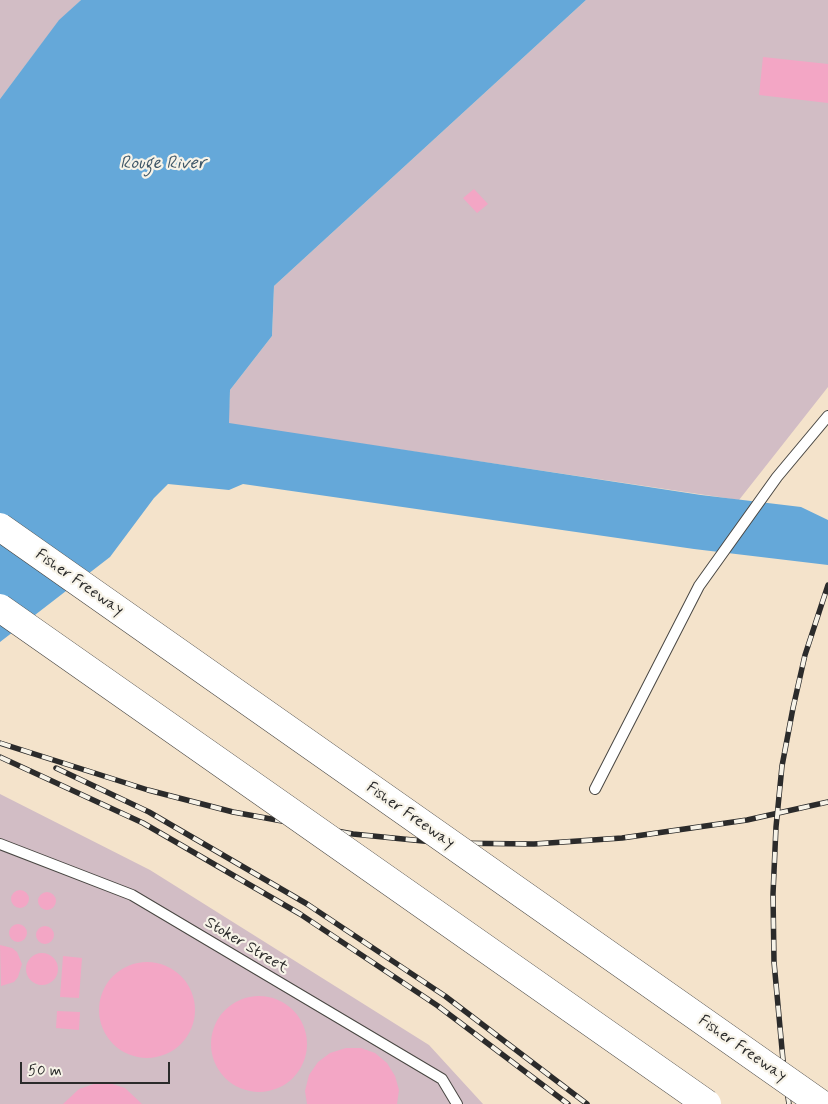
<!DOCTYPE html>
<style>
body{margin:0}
#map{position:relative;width:828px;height:1104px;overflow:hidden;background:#f4e3cb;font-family:Mynerve,sans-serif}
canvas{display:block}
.scale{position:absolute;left:20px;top:1062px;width:150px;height:22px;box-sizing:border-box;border:2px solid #2b2b2b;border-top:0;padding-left:6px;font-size:15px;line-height:18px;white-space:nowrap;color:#2b2b2b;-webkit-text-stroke:4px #f7f3e8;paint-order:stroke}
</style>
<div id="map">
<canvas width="828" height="1104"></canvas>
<div class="scale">50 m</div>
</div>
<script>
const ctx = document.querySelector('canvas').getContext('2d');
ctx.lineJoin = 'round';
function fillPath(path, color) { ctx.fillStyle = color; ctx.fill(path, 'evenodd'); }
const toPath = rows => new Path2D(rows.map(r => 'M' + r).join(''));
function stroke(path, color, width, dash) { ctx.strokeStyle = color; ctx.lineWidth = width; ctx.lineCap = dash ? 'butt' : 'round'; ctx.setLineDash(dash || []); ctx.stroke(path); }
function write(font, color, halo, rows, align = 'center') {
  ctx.font = font + ' Mynerve,sans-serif'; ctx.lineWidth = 4.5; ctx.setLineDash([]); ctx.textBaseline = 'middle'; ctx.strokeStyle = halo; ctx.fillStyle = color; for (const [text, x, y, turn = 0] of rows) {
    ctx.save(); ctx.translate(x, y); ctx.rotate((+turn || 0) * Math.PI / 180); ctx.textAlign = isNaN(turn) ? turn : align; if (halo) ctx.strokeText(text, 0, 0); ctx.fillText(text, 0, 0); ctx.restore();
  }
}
const industrial = toPath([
 [0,0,81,0,59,21,0,99],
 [586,0,828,0,828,387,739,500,228,424,230,390,272,336,274,286],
 [0,794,150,870,429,1045,483,1104,0,1104]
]);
const water = toPath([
 [81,0,586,0,274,286,272,336,230,390,229,423,701,495,801,507,828,520,828,565,694,549,243,484,229,490,168,484,154,498,110,557,0,642,0,99,59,20]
]);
const building = toPath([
 [763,57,828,64,828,103,759,95],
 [474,189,488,204,477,213,463,198],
 '11 899a9 9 0 1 1 18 0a9 9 0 1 1-18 0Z',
 '38 901a9 9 0 1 1 18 0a9 9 0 1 1-18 0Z',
 '9 933a9 9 0 1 1 18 0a9 9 0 1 1-18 0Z',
 '36 935a9 9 0 1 1 18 0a9 9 0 1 1-18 0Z',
 [0,945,12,948,17,952,22,964,18,977,14,982,1,986],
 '26 969a16 16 0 1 1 32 0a16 16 0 1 1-32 0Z',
 [63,956,82,958,79,998,60,997],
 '99 1010a48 48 0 1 1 96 0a48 48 0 1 1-96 0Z',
 '211 1044a48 48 0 1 1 96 0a48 48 0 1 1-96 0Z',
 [57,1011,80,1012,79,1030,56,1028],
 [346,1048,361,1048,375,1053,387,1063,395,1076,399,1090,397,1104,307,1104,305,1091,309,1075,318,1062,330,1053],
 [109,1083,125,1088,142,1104,63,1104,79,1089,94,1084]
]);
const service = toPath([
 [595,789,699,586,777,477,828,416],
 [0,844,132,895,442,1079,457,1104]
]);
const rail = toPath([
 [0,743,148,790,233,812,353,834,443,843,534,844,622,838,747,820,828,802],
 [0,757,143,823,300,914,438,1006,568,1104],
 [56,768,149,812,307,904,445,996,587,1104],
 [789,1104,784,1071,774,962,773,894,776,827,782,766,793,708,805,655,828,585]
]);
const motorwayBridge = toPath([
 [0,527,821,1104],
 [0,608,707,1104]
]);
const streetNames = [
 ["Fisher Freeway",79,583,35],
 ["Fisher Freeway",410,816,35],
 ["Stoker Street",246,946,31],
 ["Fisher Freeway",742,1049,35]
];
const waterNames = [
 ["Rouge River",163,164]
];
fillPath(industrial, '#d2bdc5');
fillPath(water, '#65a8d9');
fillPath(building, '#f3a6c5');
stroke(service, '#494743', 12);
stroke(service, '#fff', 10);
stroke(rail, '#2b2b2b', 5.5);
stroke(rail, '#f7f3e8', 4, [11]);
stroke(motorwayBridge, '#494743', 29, []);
stroke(motorwayBridge, '#fff', 28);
write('16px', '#2b2b2b', '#f7f3e8', streetNames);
write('italic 18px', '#3f5768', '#f7f3e8', waterNames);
</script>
